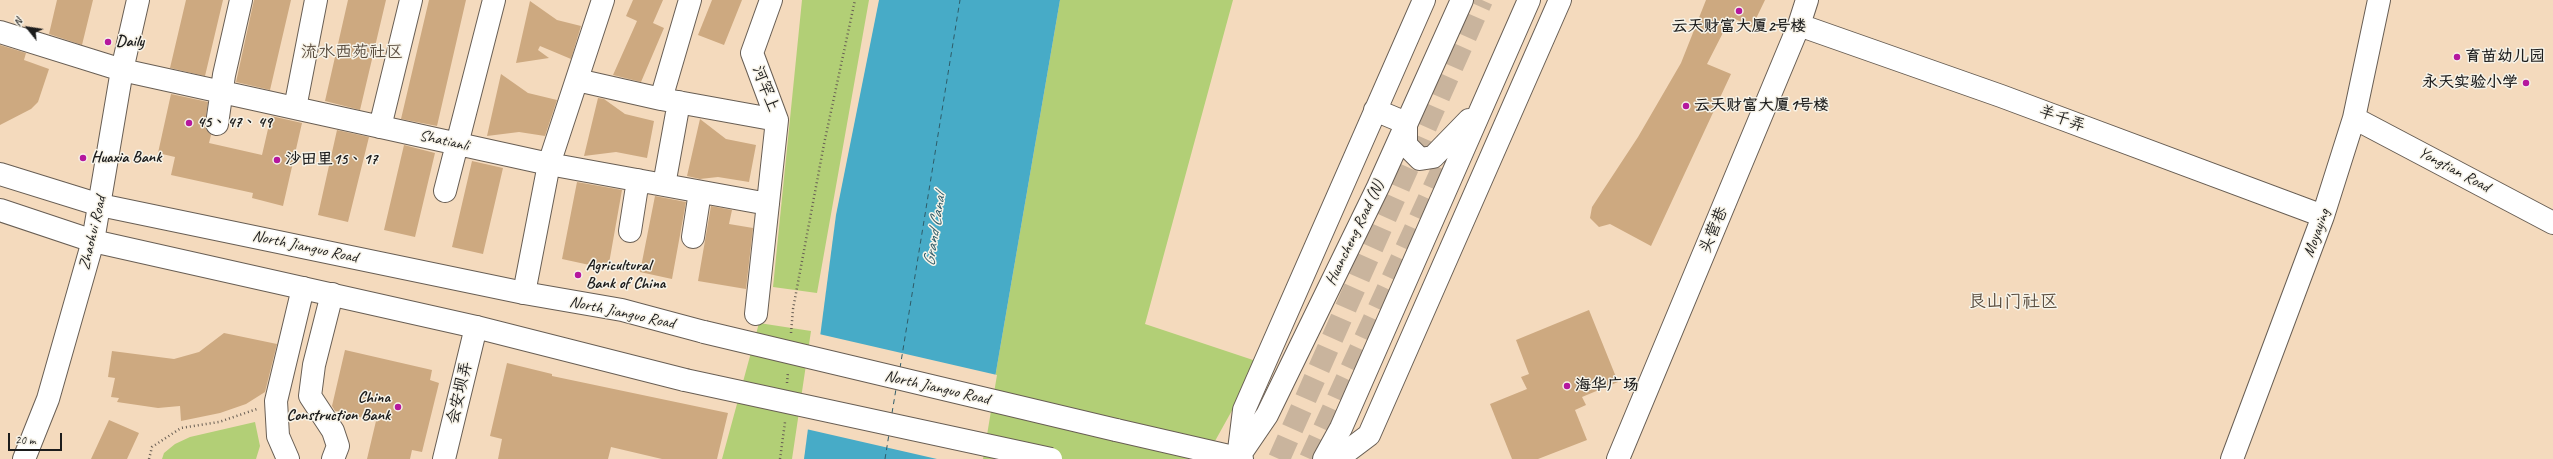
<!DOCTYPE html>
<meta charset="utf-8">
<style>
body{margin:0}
#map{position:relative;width:2553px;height:459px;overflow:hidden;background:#f4dabd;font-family:Caveat,sans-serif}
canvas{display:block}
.north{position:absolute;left:8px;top:8px;width:40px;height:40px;-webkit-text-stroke:3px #f7f3e8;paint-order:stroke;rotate:300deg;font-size:11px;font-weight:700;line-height:16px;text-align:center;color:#1c1c1c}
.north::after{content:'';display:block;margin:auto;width:14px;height:18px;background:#1c1c1c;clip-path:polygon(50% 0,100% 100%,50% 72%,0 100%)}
.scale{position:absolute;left:8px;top:433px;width:54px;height:18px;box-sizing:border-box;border:2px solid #1c1c1c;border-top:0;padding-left:5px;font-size:12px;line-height:14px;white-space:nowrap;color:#1c1c1c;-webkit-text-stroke:3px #f7f3e8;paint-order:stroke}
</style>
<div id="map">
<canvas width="2553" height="459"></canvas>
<div class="north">N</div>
<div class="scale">20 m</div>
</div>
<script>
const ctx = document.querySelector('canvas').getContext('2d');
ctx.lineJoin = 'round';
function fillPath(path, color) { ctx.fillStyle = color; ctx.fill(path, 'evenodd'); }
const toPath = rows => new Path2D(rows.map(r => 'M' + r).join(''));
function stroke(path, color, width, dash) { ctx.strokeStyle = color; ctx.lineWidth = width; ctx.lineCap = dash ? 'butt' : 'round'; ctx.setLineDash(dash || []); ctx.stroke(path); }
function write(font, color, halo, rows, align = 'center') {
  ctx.font = font + ' Caveat,"LXGW WenKai TC",sans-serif'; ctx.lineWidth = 3; ctx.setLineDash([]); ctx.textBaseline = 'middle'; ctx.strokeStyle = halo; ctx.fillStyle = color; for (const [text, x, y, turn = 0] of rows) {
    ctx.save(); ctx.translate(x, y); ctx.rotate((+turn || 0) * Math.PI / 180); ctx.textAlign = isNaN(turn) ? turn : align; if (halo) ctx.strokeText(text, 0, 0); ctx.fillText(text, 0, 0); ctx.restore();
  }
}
const green = toPath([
 [802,0,869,0,817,293,773,287],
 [1060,0,1233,0,1145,324,1259,362,1205,459,981,459],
 [759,323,811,331,792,459,722,459],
 [255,422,260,446,256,459,162,459,164,453,175,444,190,437]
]);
const water = toPath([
 [879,0,1060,0,981,459,804,459,836,215]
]);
const pier = toPath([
 [819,334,997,375,983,459,937,459,806,429]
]);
const ferry = toPath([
 [900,368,960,0],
 [892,413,896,389],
 [885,459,889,434]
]);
const building = toPath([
 [57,0,93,0,82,45,49,34],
 [186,0,223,0,205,76,170,68],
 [254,0,291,0,270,90,236,82],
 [348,0,386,0,360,110,325,101],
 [429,0,466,0,437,126,401,119],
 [633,0,663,0,653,23,664,28,641,82,613,75,637,21,626,16],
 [712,0,742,0,724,45,698,35],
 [1706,0,1765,0,1752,27,1731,17,1707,64,1731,74,1651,246,1610,224,1599,227,1590,218,1592,207,1638,137,1681,63],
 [530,1,557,20,581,26,571,59,540,46,538,50,549,58,516,63],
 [0,45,26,53,24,60,49,69,38,102,31,109,0,125],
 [501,74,528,93,557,100,545,136,519,132,487,136],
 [171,94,208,102,205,123,206,129,211,135,209,143,262,155,271,116,302,123,283,206,252,198,253,193,171,175,175,157,158,153],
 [598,98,604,99,625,114,654,121,647,158,616,152,584,156],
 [700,119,726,139,756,145,749,182,718,177,700,179,687,176],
 [337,130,369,137,348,222,318,215],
 [404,145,435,153,415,237,384,230],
 [472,161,503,168,483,254,452,247],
 [577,182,622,190,608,269,562,259],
 [655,196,686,202,672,279,640,272],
 [711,206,732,210,729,224,753,228,746,289,698,281],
 [1589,310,1618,382,1582,397,1586,405,1575,410,1587,440,1538,459,1512,459,1490,404,1527,389,1521,377,1529,374,1516,340],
 [224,333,277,344,265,392,246,404,220,413,181,421,180,406,158,408,117,402,119,398,111,397,115,378,108,377,112,351,174,359,199,352],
 [345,350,432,370,430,380,439,383,422,452,412,450,410,459,367,459,376,421,335,411,332,406],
 [507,363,552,374,552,376,728,413,717,459,662,459,611,447,608,459,498,459,502,439,490,436],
 [109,420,139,433,127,459,91,459]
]);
const highwayTunnel = toPath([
 [1279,459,1482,0],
 [1310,459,1460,130]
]);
const path = toPath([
 [791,333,793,309,824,144,855,0],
 [787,383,788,372],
 [149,459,152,447,181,428,219,422,257,409],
 [780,459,785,422]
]);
const minor = toPath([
 [1799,25,2001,96,2323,216],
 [0,32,122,70,549,164,768,204],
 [577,80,661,99,690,0],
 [661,99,777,120],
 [295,108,316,0],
 [1375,110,1406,123],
 [2354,118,2553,223],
 [217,124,224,75,241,0],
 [380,127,411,0],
 [664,185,679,102],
 [445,191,494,0],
 [630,231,638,180],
 [693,237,700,192],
 [524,293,549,164,603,0],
 [332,294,314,365,310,396,333,431,338,446,333,459],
 [756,314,777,120,752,53,771,0],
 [1238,458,1244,410,1424,0],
 [24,459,48,399,93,241,122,70,138,0],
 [288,459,278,436,276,401,303,288],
 [444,459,476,327],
 [1337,459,1369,435,1560,0],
 [1618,459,1799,25,1807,0],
 [2232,459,2323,216,2354,118,2379,0]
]);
const major = toPath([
 [1406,123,1406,145,1420,159,1433,157,1469,120],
 [0,174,100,205,524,293,622,310,704,332],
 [0,210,93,241,476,327,685,380],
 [1116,430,1242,459],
 [1237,459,1267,415,1378,187,1462,0],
 [1324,459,1341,428,1529,0]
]);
const majorBridge = toPath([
 [704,332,1116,430],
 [685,380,1051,459]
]);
const markers = [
 [1739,11,4,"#b5179e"],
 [108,42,4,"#b5179e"],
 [2457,57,4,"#b5179e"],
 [2526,83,4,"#b5179e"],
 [1686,106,4,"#b5179e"],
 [189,123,4,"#b5179e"],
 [83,158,4,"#b5179e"],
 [277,160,4,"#b5179e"],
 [578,275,4,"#b5179e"],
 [1567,386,4,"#b5179e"],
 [398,407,4,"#b5179e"]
];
const poiNames = [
 ["云天财富大厦2号楼",1739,27,"center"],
 ["Daily",116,42],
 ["育苗幼儿园",2465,57],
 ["永天实验小学",2518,83,"right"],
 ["云天财富大厦1号楼",1694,106],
 ["45、47、49",197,123],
 ["Huaxia Bank",91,158],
 ["沙田里15、17",285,160],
 ["Agricultural",586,266],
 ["Bank of China",586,284],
 ["海华广场",1575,386],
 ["China",390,398,"right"],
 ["Construction Bank",390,416,"right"]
];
const streetNames = [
 ["河罕上",765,89,69],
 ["羊千弄",2062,119,20],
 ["Shatianli",444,141,12],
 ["Yongtian Road",2454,170,28],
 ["头营巷",1714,230,-67],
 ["Zhaohui Road",93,233,-77],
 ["Huancheng Road (N)",1355,233,-64],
 ["Moyaying",2317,233,-70],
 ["North Jianguo Road",305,247,12],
 ["North Jianguo Road",622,313,12],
 ["North Jianguo Road",937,388,13],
 ["会安坝弄",460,393,-77]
];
const neighbourhoodNames = [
 ["流水西苑社区",352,53]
];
const waterNames = [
 ["Grand Canal",935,230,-81]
];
const quarterNames = [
 ["艮山门社区",2013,302]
];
fillPath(green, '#b2cf76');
fillPath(water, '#47abc7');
fillPath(pier, '#f4dabd');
stroke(ferry, '#2f5c69', 1, [5, 4]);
fillPath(building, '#cda980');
stroke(highwayTunnel, '#c9b49d', 22, [22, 11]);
stroke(minor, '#685e54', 24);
stroke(major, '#685e54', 24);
stroke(path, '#685e54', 2.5, [1, 3]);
stroke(minor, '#fff', 22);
stroke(major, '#fff', 22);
stroke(majorBridge, '#685e54', 24, []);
stroke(majorBridge, '#fff', 22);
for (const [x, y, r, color] of markers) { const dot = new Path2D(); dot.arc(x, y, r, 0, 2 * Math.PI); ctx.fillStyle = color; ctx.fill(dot); stroke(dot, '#f7f3e8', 1.5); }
write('bold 16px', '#1c1c1c', '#f7f3e8', poiNames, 'left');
write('16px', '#1c1c1c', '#f7f3e8', streetNames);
write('17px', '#5a4d3f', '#f7f3e8', neighbourhoodNames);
write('italic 17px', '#2f5c69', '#f7f3e8', waterNames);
write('18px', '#5a4d3f', '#f7f3e8', quarterNames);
</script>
